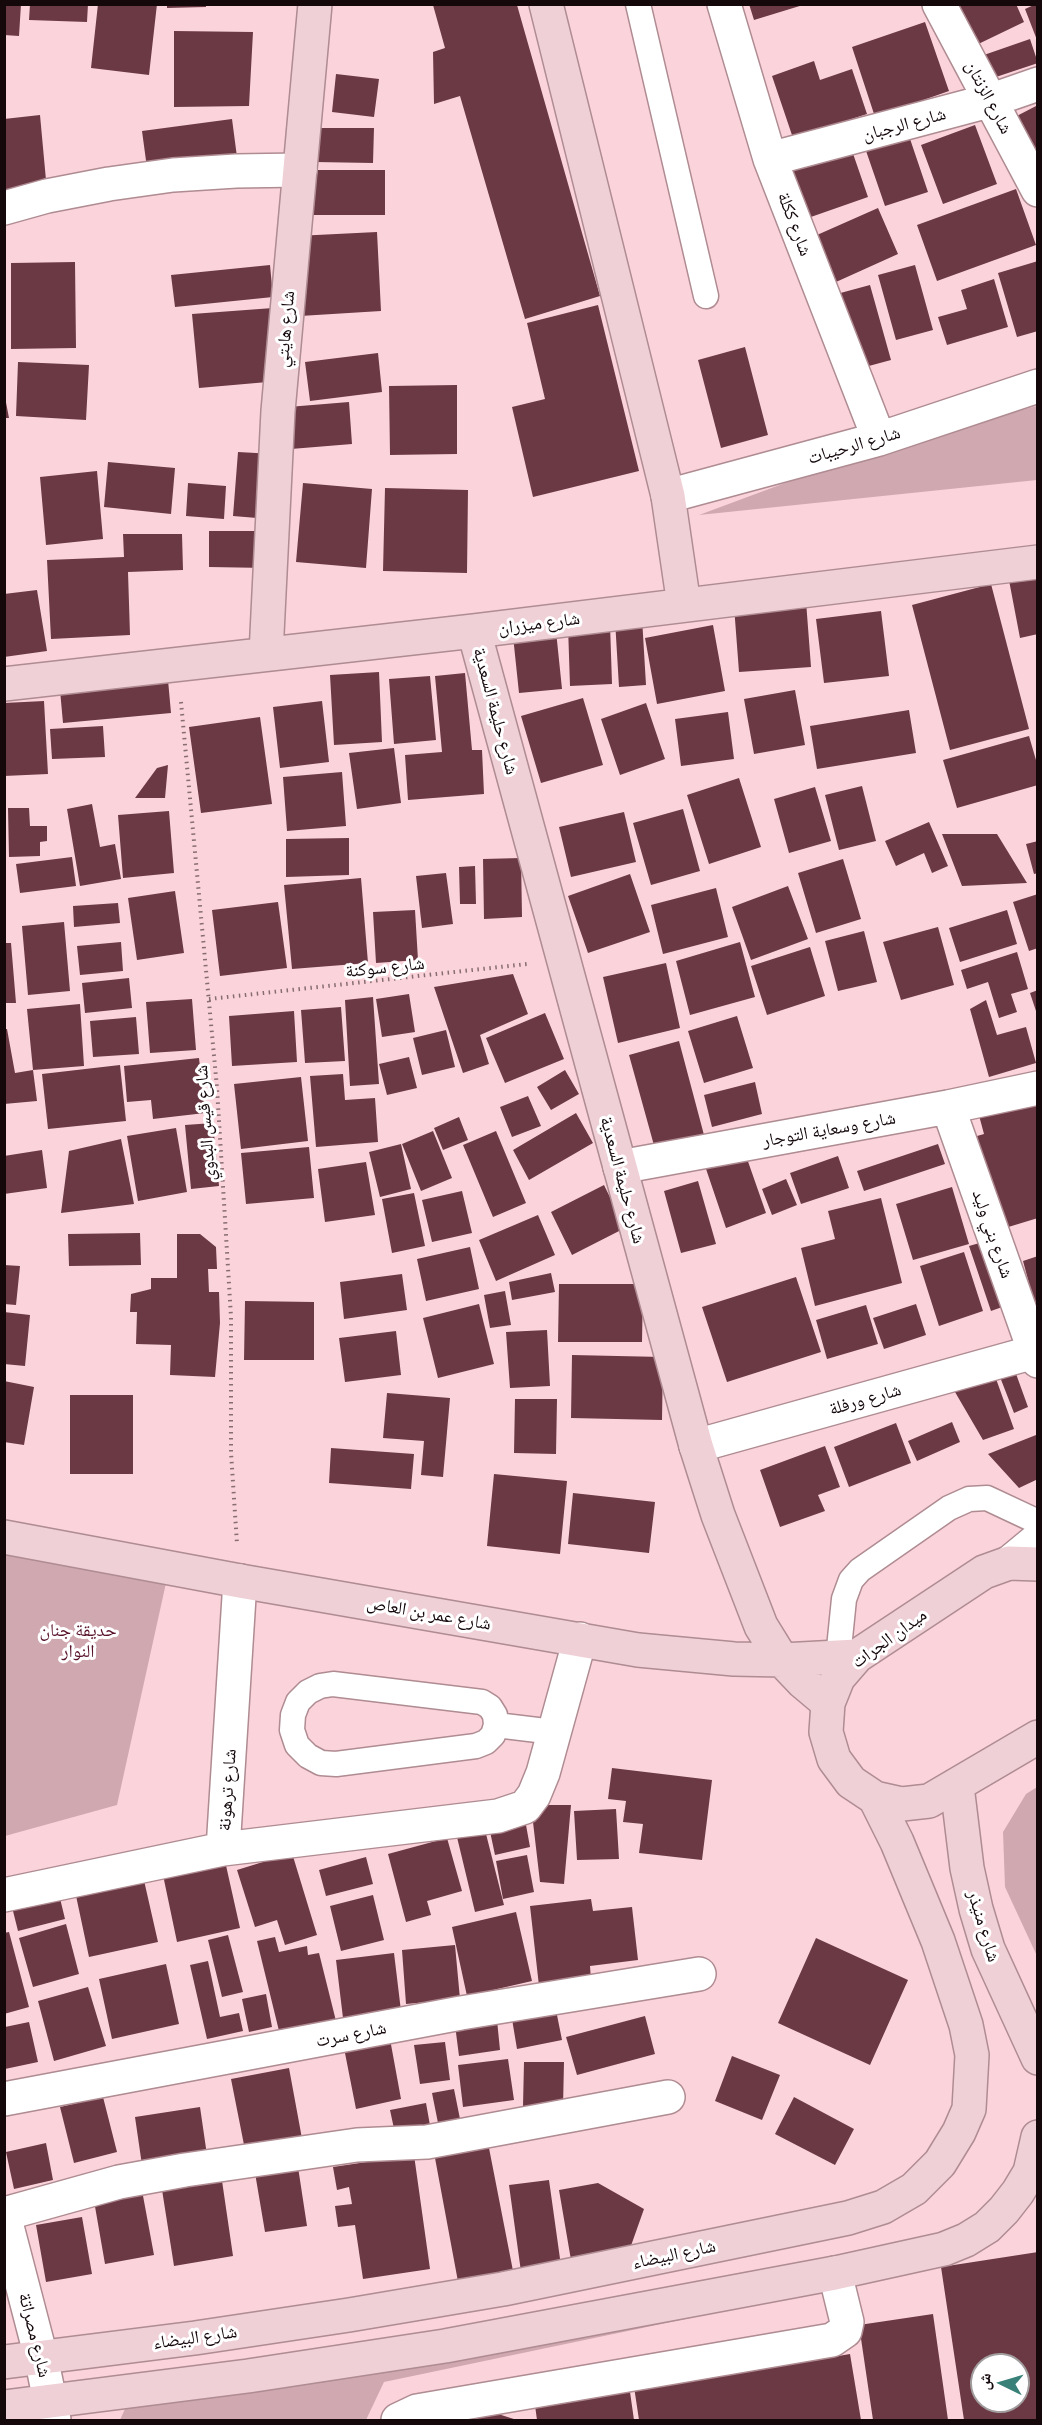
<!DOCTYPE html>
<meta charset="utf-8">
<style>
body{margin:0}
#map{position:relative;width:1042px;height:2425px;overflow:hidden;background:#fbd4db;font-family:Ubuntu,"Noto Naskh Arabic",sans-serif}
canvas{display:block}
.frame{position:absolute;inset:0;border:6px solid #14080b;pointer-events:none}
.north{position:absolute;left:970px;top:2353px;width:60px;height:60px;box-sizing:border-box;background:#fff;border:2px solid #a19c9d;border-radius:50%;rotate:275deg;font-size:16px;font-weight:700;line-height:24px;text-align:center;color:#14080b}
.north::after{content:'';display:block;margin:auto;width:21px;height:27px;background:#398078;clip-path:polygon(50% 0,100% 100%,50% 72%,0 100%)}
</style>
<div id="map">
<canvas width="1042" height="2425"></canvas>
<div class="frame"></div>
<div class="north">ش</div>
</div>
<script>
const ctx = document.querySelector('canvas').getContext('2d');
ctx.lineJoin = 'round';
function fillPath(path, color) { ctx.fillStyle = color; ctx.fill(path, 'evenodd'); }
const toPath = rows => new Path2D(rows.map(r => 'M' + r).join(''));
function stroke(path, color, width, dash) { ctx.strokeStyle = color; ctx.lineWidth = width; ctx.lineCap = dash ? 'butt' : 'round'; ctx.setLineDash(dash || []); ctx.stroke(path); }
function write(font, color, halo, rows, align = 'center') {
  ctx.font = font + ' Ubuntu,"Noto Naskh Arabic",sans-serif'; ctx.lineWidth = 6; ctx.setLineDash([]); ctx.textBaseline = 'middle'; ctx.strokeStyle = halo; ctx.fillStyle = color; for (const [text, x, y, turn = 0] of rows) {
    ctx.save(); ctx.translate(x, y); ctx.rotate((+turn || 0) * Math.PI / 180); ctx.textAlign = isNaN(turn) ? turn : align; if (halo) ctx.strokeText(text, 0, 0); ctx.fillText(text, 0, 0); ctx.restore();
  }
}
const green = toPath([
 [1037,406,1037,480,699,515,879,448],
 [5,1550,166,1583,117,1805,5,1836],
 [1037,1787,1037,1956,1005,1887,1003,1832,1026,1794],
 [776,2300,384,2382,366,2420,120,2420,133,2391]
]);
const building = toPath([
 [4,4,21,4,19,36,4,35],
 [30,4,88,4,87,22,29,20],
 [98,4,157,4,149,75,91,68],
 [167,4,206,4,206,7,167,8],
 [749,4,803,4,803,5,754,20],
 [963,4,1016,4,1024,22,970,48,952,10],
 [1036,4,1038,4,1037,40,1025,9],
 [433,5,517,5,600,296,525,319,460,96,434,104,433,52,445,48],
 [925,22,949,91,875,117,852,47],
 [174,31,253,32,249,106,174,107],
 [1030,39,1038,63,990,79,981,56],
 [814,61,820,80,852,69,867,114,793,138,772,76],
 [336,74,379,79,374,117,332,112],
 [1038,105,1038,175,1009,120],
 [40,115,47,191,4,196,4,119],
 [232,119,237,157,147,168,142,131],
 [975,125,997,184,943,204,921,145],
 [315,128,374,128,373,163,315,162],
 [907,130,928,192,885,206,864,145],
 [849,142,868,197,808,218,789,163],
 [304,170,385,170,385,215,305,215],
 [1016,189,1036,245,937,281,917,225],
 [878,208,898,254,836,282,817,235],
 [377,232,381,311,300,316,296,236],
 [1038,261,1038,331,1017,337,998,273],
 [75,262,76,348,11,349,11,263],
 [270,265,273,297,175,307,171,275],
 [915,265,933,330,896,340,878,275],
 [994,279,1008,327,947,345,938,317,967,309,961,290],
 [870,285,891,360,854,370,833,295],
 [598,305,639,471,533,497,512,407,545,399,527,323],
 [273,308,279,381,199,388,192,314],
 [745,347,768,435,721,448,698,360],
 [378,353,382,392,310,401,305,362],
 [18,362,89,365,86,420,16,416],
 [457,385,457,454,390,455,389,386],
 [4,392,9,418,4,418],
 [349,402,352,444,291,449,288,407],
 [238,452,274,454,269,519,233,516],
 [108,462,175,468,171,514,104,507],
 [97,471,103,539,46,545,40,477],
 [188,483,226,486,224,519,186,516],
 [303,483,372,489,366,568,296,562],
 [385,488,468,490,467,573,383,571],
 [209,531,267,531,267,568,209,567],
 [123,534,182,534,183,570,128,572,130,635,51,639,47,560,124,557],
 [1038,569,1038,634,1020,638,1008,575],
 [991,584,1029,729,950,750,912,605],
 [37,590,47,651,4,657,4,594],
 [806,601,811,667,739,672,734,606],
 [881,611,889,676,824,683,816,619],
 [642,618,646,685,619,687,615,620],
 [610,624,612,684,570,686,568,626],
 [713,625,725,691,657,704,645,638],
 [556,631,562,689,519,693,513,636],
 [167,669,171,713,63,723,59,679],
 [379,672,382,742,334,745,330,675],
 [465,673,472,750,482,750,484,794,408,800,405,755,442,752,435,676],
 [430,676,436,740,394,744,389,679],
 [795,690,805,745,754,754,744,699],
 [583,698,603,765,541,783,521,716],
 [44,701,48,774,4,776,4,703],
 [322,701,329,762,280,768,273,707],
 [646,703,665,759,620,775,601,719],
 [909,710,916,753,817,769,810,726],
 [728,712,734,759,681,766,675,719],
 [260,717,272,804,201,813,189,727],
 [103,726,105,757,52,759,50,729],
 [1029,736,1038,767,1038,785,957,808,943,760],
 [394,748,401,803,357,809,349,753],
 [168,765,165,798,135,798,157,768],
 [342,772,346,826,287,831,283,777],
 [739,778,761,847,709,864,687,795],
 [862,786,876,841,839,850,825,795],
 [815,787,831,841,789,853,774,799],
 [92,804,100,847,115,844,121,879,80,886,67,809],
 [8,808,29,808,30,826,47,826,47,841,40,842,40,856,9,857],
 [683,809,700,871,651,885,633,823],
 [169,811,174,873,123,878,118,815],
 [624,812,636,862,571,877,559,827],
 [929,822,948,866,932,873,924,853,896,866,885,841],
 [942,834,997,834,1027,883,962,886],
 [349,838,349,875,286,877,286,839],
 [1038,841,1038,873,1034,874,1026,844],
 [72,857,76,886,20,893,16,864],
 [521,858,522,917,484,919,483,859],
 [843,859,861,919,816,933,798,873],
 [475,866,476,904,460,904,459,867],
 [446,873,453,924,422,928,416,876],
 [630,874,650,932,588,953,568,896],
 [361,878,368,963,292,969,284,885],
 [788,886,808,939,751,960,732,907],
 [716,888,728,937,663,954,651,905],
 [175,891,184,953,137,960,128,898],
 [1038,894,1038,948,1029,951,1013,902],
 [278,902,287,968,220,976,212,910],
 [118,903,120,923,74,927,73,906],
 [415,910,418,960,376,963,373,912],
 [1007,910,1017,944,960,962,949,928],
 [64,922,70,991,28,995,22,926],
 [938,927,954,985,901,1000,883,942],
 [864,931,877,982,838,991,825,941],
 [121,942,123,971,80,975,77,946],
 [740,942,755,997,690,1015,676,961],
 [4,943,11,943,16,1003,4,1003],
 [810,947,825,996,767,1015,751,966],
 [1017,952,1028,989,1011,994,1017,1012,999,1018,988,982,967,989,961,970],
 [666,963,680,1028,618,1043,603,977],
 [513,974,528,1014,480,1035,489,1064,463,1073,434,987],
 [129,978,132,1008,85,1013,82,983],
 [1038,990,1038,1014,1037,1014,1030,993],
 [409,994,415,1032,382,1037,376,999],
 [373,997,379,1084,350,1086,345,1000],
 [192,999,196,1050,150,1053,146,1002],
 [986,1000,997,1035,1026,1027,1036,1063,989,1077,970,1009],
 [80,1004,84,1066,33,1070,37,1101,4,1104,4,1029,7,1029,15,1073,33,1070,27,1009],
 [341,1007,345,1061,305,1063,301,1010],
 [294,1011,297,1062,232,1066,229,1016],
 [545,1013,564,1059,505,1083,486,1038],
 [737,1016,753,1068,704,1083,688,1031],
 [136,1017,139,1054,93,1057,90,1021],
 [446,1030,455,1067,422,1075,413,1038],
 [679,1041,704,1135,655,1149,629,1055],
 [409,1057,417,1088,387,1095,379,1064],
 [199,1058,205,1113,153,1119,151,1100,127,1102,124,1066],
 [120,1065,126,1121,48,1129,42,1074],
 [565,1070,579,1094,551,1110,537,1087],
 [343,1074,345,1100,375,1098,378,1142,316,1147,310,1076],
 [301,1077,308,1141,241,1149,234,1084],
 [755,1082,762,1114,712,1127,704,1095],
 [528,1096,541,1126,512,1137,500,1107],
 [1038,1100,1038,1218,1005,1228,977,1136,984,1134,977,1108],
 [576,1113,593,1143,529,1180,513,1150],
 [459,1117,468,1140,443,1150,434,1128],
 [213,1123,219,1186,191,1189,185,1125],
 [176,1128,187,1192,138,1201,127,1136],
 [433,1131,452,1178,421,1191,402,1144],
 [496,1131,526,1203,493,1217,463,1145],
 [121,1139,134,1204,61,1213,69,1151],
 [401,1144,411,1189,380,1197,369,1152],
 [938,1144,945,1164,864,1191,857,1171],
 [309,1147,314,1198,246,1204,241,1153],
 [42,1150,47,1188,4,1194,4,1156],
 [744,1150,766,1213,726,1228,704,1163],
 [838,1156,849,1188,801,1204,790,1173],
 [366,1162,375,1215,325,1222,318,1169],
 [786,1179,797,1205,772,1215,762,1189],
 [698,1181,716,1244,681,1253,664,1191],
 [604,1185,625,1228,572,1255,551,1212],
 [952,1187,969,1244,913,1260,896,1204],
 [462,1191,472,1233,432,1242,422,1200],
 [414,1193,425,1246,392,1253,382,1199],
 [881,1198,902,1283,815,1306,801,1248,835,1239,828,1211],
 [538,1215,555,1255,496,1281,479,1240],
 [140,1233,141,1265,69,1266,68,1234],
 [177,1234,200,1234,216,1247,217,1269,208,1269,209,1292,219,1292,220,1323,215,1377,170,1375,171,1345,136,1344,137,1312,130,1312,131,1294,151,1289,151,1278,177,1278],
 [983,1242,1005,1306,991,1311,969,1246],
 [470,1247,479,1289,426,1301,417,1259],
 [964,1252,983,1311,939,1326,920,1266],
 [1038,1256,1038,1313,1037,1313,1023,1261],
 [4,1265,20,1266,16,1305,4,1304],
 [551,1273,555,1292,512,1300,509,1282],
 [402,1274,407,1310,344,1319,340,1282],
 [796,1277,821,1352,727,1382,702,1307],
 [559,1284,643,1284,642,1342,558,1342],
 [505,1291,511,1325,490,1328,484,1295],
 [245,1301,314,1302,314,1360,244,1360],
 [479,1304,494,1364,438,1378,423,1318],
 [916,1304,926,1335,884,1349,873,1318],
 [866,1305,878,1344,827,1359,816,1320],
 [4,1312,30,1315,25,1366,4,1364],
 [547,1330,550,1386,510,1388,506,1332],
 [396,1331,401,1375,345,1382,339,1338],
 [572,1355,663,1357,662,1420,571,1418],
 [1015,1371,1028,1407,1014,1413,1000,1377],
 [995,1376,1014,1429,983,1440,955,1392],
 [4,1381,34,1387,24,1445,4,1442],
 [387,1393,450,1398,443,1477,421,1475,424,1441,383,1438],
 [70,1395,133,1395,133,1474,70,1474],
 [515,1399,557,1399,556,1454,514,1453],
 [952,1422,960,1442,917,1461,908,1441],
 [896,1423,911,1463,849,1487,834,1447],
 [1036,1435,1038,1479,1019,1488,988,1454],
 [825,1446,840,1487,818,1495,825,1511,780,1527,760,1470],
 [331,1448,414,1454,411,1489,329,1483],
 [494,1474,567,1481,560,1554,487,1546],
 [573,1493,655,1502,649,1553,568,1544],
 [612,1768,712,1780,702,1860,639,1853,643,1824,623,1822,626,1801,608,1799],
 [531,1805,571,1805,564,1884,540,1882],
 [616,1809,619,1859,577,1860,574,1811],
 [524,1814,530,1847,495,1855,488,1822],
 [484,1826,504,1905,475,1912,456,1833],
 [447,1838,462,1891,427,1901,431,1915,406,1922,388,1854],
 [292,1853,317,1935,285,1945,277,1920,255,1927,237,1870],
 [527,1855,534,1892,503,1899,496,1861],
 [366,1857,373,1884,326,1896,319,1870],
 [225,1861,240,1928,177,1942,163,1875],
 [143,1876,158,1942,89,1957,75,1891],
 [58,1890,65,1919,18,1931,11,1903],
 [373,1895,384,1940,341,1951,330,1906],
 [591,1899,593,1911,632,1907,638,1960,590,1966,591,1980,539,1986,530,1906],
 [516,1912,532,1981,467,1996,452,1927],
 [66,1924,79,1974,33,1987,19,1938],
 [9,1932,29,2007,4,2014,4,1933],
 [228,1935,243,1992,222,1997,208,1940],
 [275,1937,279,1952,307,1946,308,1955,319,1953,336,2021,280,2035,257,1941],
 [816,1938,908,1980,870,2065,778,2023],
 [455,1945,460,1999,406,2004,402,1950],
 [394,1953,401,2011,343,2018,336,1960],
 [208,1961,220,2017,239,2013,243,2031,207,2039,190,1965],
 [166,1964,179,2024,112,2039,99,1979],
 [88,1987,106,2046,54,2061,38,2001],
 [266,1994,272,2027,249,2032,242,1999],
 [555,2005,562,2040,517,2049,511,2013],
 [645,2016,655,2054,577,2075,566,2037],
 [497,2020,500,2050,459,2056,455,2025],
 [29,2022,38,2062,5,2069,5,2027],
 [390,2039,401,2099,356,2109,344,2048],
 [445,2042,450,2080,420,2084,414,2045],
 [732,2056,780,2075,762,2120,715,2101],
 [508,2059,514,2100,463,2107,458,2065],
 [524,2062,564,2062,563,2107,523,2106],
 [289,2068,303,2144,246,2155,231,2079],
 [454,2089,460,2119,438,2123,432,2093],
 [103,2097,117,2152,74,2163,60,2107],
 [794,2097,854,2129,835,2165,775,2134],
 [426,2103,431,2131,396,2138,390,2110],
 [200,2107,208,2162,143,2172,135,2117],
 [46,2143,53,2180,14,2189,6,2152],
 [489,2148,514,2276,459,2287,435,2158],
 [414,2155,430,2269,363,2279,355,2225,338,2227,335,2206,352,2204,349,2187,337,2190,333,2167],
 [220,2167,233,2256,174,2266,160,2177],
 [298,2167,307,2226,265,2232,255,2173],
 [549,2180,562,2273,522,2279,509,2185],
 [598,2183,644,2209,627,2257,571,2260,559,2190],
 [141,2185,154,2255,105,2264,93,2195],
 [82,2217,92,2274,46,2282,36,2225],
 [1038,2252,1038,2420,964,2420,941,2267],
 [982,2365,1018,2365,1018,2401,982,2401],
 [933,2314,948,2420,873,2420,859,2325],
 [850,2354,861,2420,639,2420,633,2380,691,2370,693,2381],
 [629,2385,634,2420,537,2420,534,2398],
 [476,2407,517,2420,457,2420]
]);
const path = toPath([
 [181,702,217,1088,231,1317,231,1452,237,1544],
 [209,999,527,964]
]);
const lane = toPath([
 [638,4,706,296],
 [838,1658,844,1599,851,1580,860,1570,949,1508,969,1499,987,1498,1038,1522],
 [333,1684,482,1702,490,1707,495,1715,496,1725,493,1735,486,1742,476,1746,336,1764,321,1763,308,1756,297,1745,292,1730,293,1715,298,1702,308,1692,320,1686,333,1684],
 [496,1725,554,1732]
]);
const street = toPath([
 [724,4,770,159,879,439],
 [939,4,1038,190],
 [770,159,992,100,1038,84],
 [4,208,47,196,109,184,173,175,236,171,300,170],
 [668,496,879,439,1038,386],
 [948,1107,1038,1361],
 [620,1167,948,1107,1038,1088],
 [696,1446,1034,1352],
 [1009,1563,1038,1539],
 [223,1849,498,1816,525,1807,534,1795,543,1773,580,1639],
 [4,1895,223,1849,240,1581],
 [4,2099,461,2013,699,1974],
 [4,2214,119,2182,185,2170,357,2145,427,2142,668,2097],
 [4,2215,41,2357,54,2420],
 [398,2420,417,2411,832,2340,845,2331,847,2322,835,2273]
]);
const secondary = toPath([
 [546,4,668,496,684,605],
 [474,631,696,1446,718,1515,761,1626,782,1660,803,1682,828,1703],
 [266,654,278,411,315,4],
 [4,684,474,631,1038,562],
 [4,1537,240,1581,638,1650,734,1659,782,1660,857,1656],
 [1038,1564,1009,1563,984,1572,857,1656,838,1678,828,1703,826,1732,834,1759,851,1782,875,1798,902,1804,929,1801,1038,1737],
 [957,1786,967,1868,976,1909,988,1949,1038,2058],
 [4,2362,195,2338,349,2315,503,2289,848,2218,883,2207,914,2189,940,2163,959,2132,969,2109,972,2055,966,2025,938,1941,897,1842,875,1798],
 [4,2407,248,2376,445,2346,835,2273,944,2249,966,2240,987,2227,1004,2210,1018,2192,1030,2172,1038,2137]
]);
const streetNames = [
 ["شارع الزنتان",989,97,62],
 ["شارع الرجبان",904,124,-15],
 ["شارع ككلة",795,224,69],
 ["شارع هايتي",285,329,-85],
 ["شارع الرحيبات",854,445,-16],
 ["شارع ميزران",539,623,-7],
 ["شارع حليمة السعدية",496,711,75],
 ["شارع سوكنة",385,967,-6],
 ["شارع قيس البدوي",205,1123,-94],
 ["شارع وسعاية التوجار",829,1129,-10],
 ["شارع حليمة السعدية",623,1180,75],
 ["شارع بني وليد",993,1234,71],
 ["شارع ورفلة",865,1399,-16],
 ["شارع عمر بن العاص",429,1613,10],
 ["ميدان الجرات",889,1638,-36],
 ["شارع ترهونة",227,1790,-86],
 ["شارع منيذر",984,1926,73],
 ["شارع سرت",351,2034,-11],
 ["شارع البيضاء",674,2254,-12],
 ["شارع مصراتة",35,2335,76],
 ["شارع البيضاء",195,2337,-8]
];
const parkNames = [
 ["حديقة جنان",78,1630],
 ["النوار",78,1651]
];
fillPath(green, '#d0a9b0');
fillPath(building, '#6b3944');
stroke(lane, '#af8b92', 27);
stroke(street, '#af8b92', 36);
stroke(secondary, '#af8b92', 36);
stroke(path, '#876d72', 4, [1.5, 4.5]);
stroke(lane, '#fff', 24);
stroke(street, '#fff', 33);
stroke(secondary, '#efd0d7', 33);
write('18px', '#14080b', '#fff', streetNames);
write('18px', '#571129', '#fff', parkNames);
</script>
